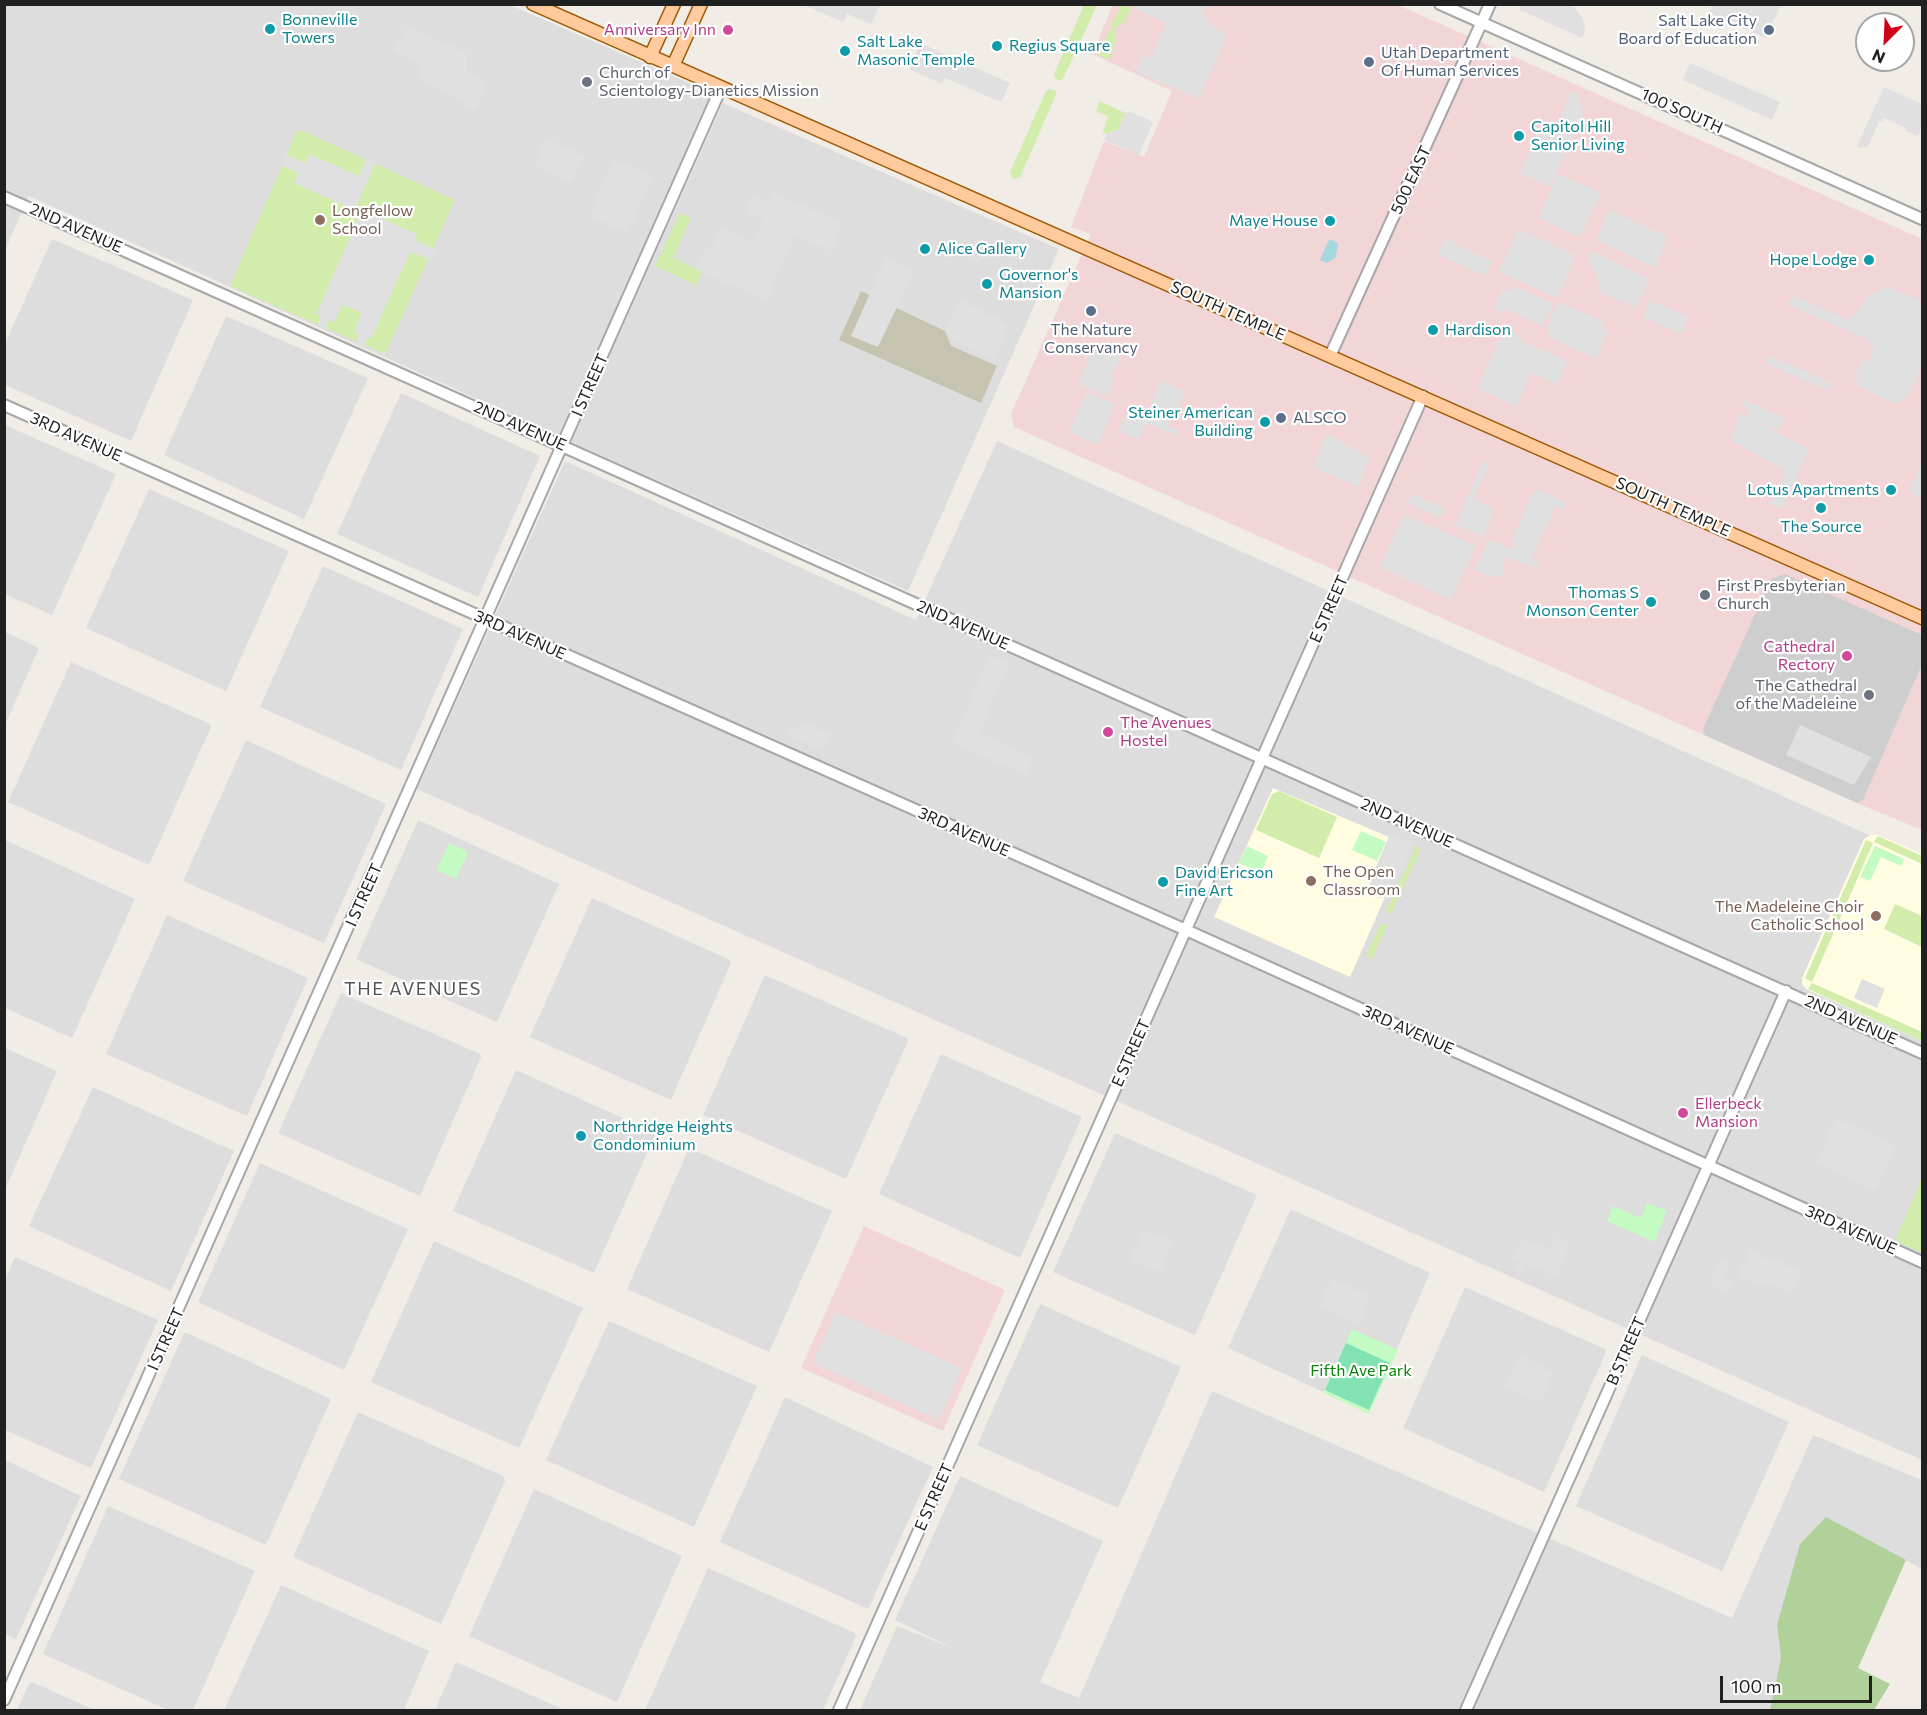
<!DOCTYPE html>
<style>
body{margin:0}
#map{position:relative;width:1927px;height:1715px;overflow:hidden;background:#f1ece6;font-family:Commissioner,sans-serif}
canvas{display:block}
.frame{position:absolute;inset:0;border:6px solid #202020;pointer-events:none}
.north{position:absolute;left:1855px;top:12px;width:60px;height:60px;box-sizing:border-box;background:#fff;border:2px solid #a6a6a6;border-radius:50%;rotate:204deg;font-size:16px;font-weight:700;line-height:24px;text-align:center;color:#202020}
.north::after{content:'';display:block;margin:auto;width:21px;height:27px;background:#d00016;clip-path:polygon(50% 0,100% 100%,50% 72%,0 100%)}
.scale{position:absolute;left:1720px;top:1676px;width:152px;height:27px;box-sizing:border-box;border:3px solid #202020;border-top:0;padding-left:8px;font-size:18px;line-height:21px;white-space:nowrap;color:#202020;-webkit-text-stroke:4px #fff;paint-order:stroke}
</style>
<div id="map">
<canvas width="1927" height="1715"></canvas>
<div class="frame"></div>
<div class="north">N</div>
<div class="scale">100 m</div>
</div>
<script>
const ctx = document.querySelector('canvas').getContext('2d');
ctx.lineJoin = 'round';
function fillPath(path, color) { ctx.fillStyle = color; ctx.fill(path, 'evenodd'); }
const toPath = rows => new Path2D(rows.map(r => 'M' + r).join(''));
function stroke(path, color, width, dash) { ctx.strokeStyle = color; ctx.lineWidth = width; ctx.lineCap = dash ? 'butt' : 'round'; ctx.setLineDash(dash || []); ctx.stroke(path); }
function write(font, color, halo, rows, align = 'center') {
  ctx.font = font + ' Commissioner,sans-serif'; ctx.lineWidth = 4.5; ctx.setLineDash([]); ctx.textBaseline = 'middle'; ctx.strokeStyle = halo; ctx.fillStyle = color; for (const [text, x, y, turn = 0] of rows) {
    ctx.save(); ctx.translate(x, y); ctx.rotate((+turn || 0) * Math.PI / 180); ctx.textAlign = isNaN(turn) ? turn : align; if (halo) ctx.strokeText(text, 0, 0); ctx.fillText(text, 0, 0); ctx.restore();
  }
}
const residential = toPath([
 [5,5,510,5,712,93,559,436,29,196,5,250],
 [723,103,1059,249,908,591,571,442],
 [52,239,193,300,131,441,5,385,5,344],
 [226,316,368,378,304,519,164,455],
 [401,393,540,456,478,597,337,534],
 [5,425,116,474,52,615,5,594],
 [997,441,1922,859,1922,1460,417,789,565,461,916,620],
 [149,489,289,551,226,691,86,628],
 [323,566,463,629,401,770,260,707],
 [5,632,39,648,5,725],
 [71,662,210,724,211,727,149,865,8,802],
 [246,740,386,804,324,943,183,881],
 [418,820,559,884,497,1022,356,959],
 [5,840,135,899,72,1038,5,1008],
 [592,898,730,960,731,963,671,1100,530,1037],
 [167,915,308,978,247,1116,106,1054],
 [765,975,907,1038,908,1041,846,1179,703,1115],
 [341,993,480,1054,481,1057,420,1196,278,1133],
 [5,1048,57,1071,5,1190],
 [941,1054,1082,1117,1020,1258,879,1194],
 [516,1070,656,1133,594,1273,453,1211],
 [93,1087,234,1151,171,1291,29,1226],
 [1115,1133,1257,1195,1195,1335,1053,1272],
 [689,1148,832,1211,769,1352,627,1289],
 [260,1163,408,1229,344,1370,198,1302],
 [1291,1209,1430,1273,1369,1413,1228,1348],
 [434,1241,583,1308,519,1448,371,1382],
 [15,1257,158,1320,91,1468,5,1430,5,1280],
 [1465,1287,1605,1349,1606,1352,1544,1492,1403,1428],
 [1040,1304,1181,1367,1118,1508,977,1445],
 [609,1321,757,1386,694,1527,546,1460],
 [184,1333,187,1333,331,1399,266,1545,119,1479],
 [1642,1355,1789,1422,1722,1571,1576,1506],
 [1212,1391,1732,1618,1813,1435,1922,1480,1922,1569,1826,1517,1777,1625,1781,1658,1770,1710,860,1710,897,1626,953,1648,895,1620,960,1476,1103,1541,1040,1682,1079,1698],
 [785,1397,933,1467,868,1609,720,1542],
 [358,1412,503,1476,505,1481,441,1624,293,1557],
 [5,1460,81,1496,16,1639,5,1634],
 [534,1489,682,1556,617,1702,469,1636],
 [108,1506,255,1571,193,1710,168,1710,43,1654],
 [708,1568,855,1633,856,1636,823,1710,645,1710],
 [281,1585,429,1651,404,1710,224,1710],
 [456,1662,565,1710,435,1710],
 [32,1682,95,1710,17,1710,29,1684]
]);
const commercial = toPath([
 [1113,5,1398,5,1922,239,1922,635,1785,575,1703,729,1704,735,1014,427,1011,414,1091,234,1071,227,1104,141,1144,157,1172,91,1092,54],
 [1922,665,1922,830,1857,803,1863,800],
 [864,1226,1005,1290,943,1431,801,1368]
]);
const education = toPath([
 [1273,788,1408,845,1350,977,1214,917],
 [1870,835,1878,835,1922,854,1922,1041,1806,989,1802,984,1802,978,1864,839]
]);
const religious = toPath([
 [1785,574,1922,635,1922,665,1863,800,1857,803,1704,735,1703,729,1771,579]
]);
const construction = toPath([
 [861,291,945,331,951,346,997,366,981,403,839,340]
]);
const grass = toPath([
 [1084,5,1097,5,1063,79,1059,81,1055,78,1054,74],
 [1121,5,1132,8,1124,22,1115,29,1110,27],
 [1110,29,1115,31,1116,42,1110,60,1098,55],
 [1050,89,1056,91,1056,95,1020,177,1013,179,1010,172,1046,91],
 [1100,101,1125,113,1119,129,1106,134,1103,132,1108,116,1096,111],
 [301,130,455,200,385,354,230,286,297,131],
 [680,213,691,218,673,258,702,272,696,285,655,266],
 [1279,791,1337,817,1319,858,1256,830,1272,794],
 [1878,836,1922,856,1922,864,1874,842],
 [1866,840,1873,843,1812,982,1805,978],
 [1417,845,1421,849,1391,914,1386,911],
 [1895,904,1922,916,1922,947,1884,929],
 [1388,924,1372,959,1366,956,1380,925],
 [1812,983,1922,1032,1922,1041,1808,989],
 [1922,1178,1922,1253,1897,1242,1896,1238]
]);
const forest = toPath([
 [1826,1517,1906,1560,1858,1668,1890,1684,1874,1710,1770,1710,1781,1658,1777,1625,1800,1544]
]);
const park = toPath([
 [1361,831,1386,842,1377,861,1352,850],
 [449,843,468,852,456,879,437,870],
 [1247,846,1268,856,1261,873,1239,863],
 [1875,846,1904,859,1901,866,1881,857,1870,881,1860,877],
 [1647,1203,1667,1211,1654,1242,1607,1221,1613,1206,1641,1218],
 [1352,1329,1398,1350,1369,1414,1323,1393]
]);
const pitch = toPath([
 [1346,1343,1390,1363,1369,1410,1325,1390]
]);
const parking = toPath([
 [1133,4,1174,4,1179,7,1180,5,1207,5,1202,17,1208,20,1207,24,1224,31,1226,39,1199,99,1136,72,1143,56,1151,59,1166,23,1132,7],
 [1713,4,1781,4,1781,5,1766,38,1709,13],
 [803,5,880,4,880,5,871,24,847,14,843,22],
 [1521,5,1567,5,1575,8,1583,19,1585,30,1582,38,1520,10],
 [407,27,467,53,466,72,487,84,475,110,419,79,420,64,394,51],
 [920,43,1010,83,1001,102,945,78,942,84,909,69],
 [1690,63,1780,102,1772,120,1683,80],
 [1884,87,1922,104,1922,125,1919,134,1917,136,1905,130,1906,128,1884,118,1882,122,1879,121,1869,145,1863,148,1857,146],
 [1570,91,1577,93,1583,114,1550,187,1520,173,1543,122,1559,123],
 [1131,112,1153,122,1139,155,1104,140,1106,134,1119,129,1125,113],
 [546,138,585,156,572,183,534,165],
 [286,154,305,163,309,154,359,176,367,157,376,161,355,210,294,183,298,173,281,165],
 [613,159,652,176,628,233,589,216],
 [1558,174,1601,193,1580,237,1539,218],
 [775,193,843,224,831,251,795,235,766,300,695,269,706,247,711,249,721,228,753,242,763,220,746,212,753,196,770,204],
 [362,210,417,234,415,240,435,249,430,260,410,252,371,339,367,338,363,348,355,344,359,334,354,332,362,313,342,305,335,322,329,320,325,330,317,326,321,316,316,314],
 [1609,210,1667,236,1656,268,1596,240],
 [1518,229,1576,255,1557,298,1499,272],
 [1445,238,1492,261,1486,276,1438,255],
 [1592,251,1649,278,1636,308,1600,292,1597,276,1588,259],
 [886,258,915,269,878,347,851,336],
 [1514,286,1553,303,1543,326,1505,309,1503,312,1494,308,1503,288,1511,292],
 [1888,286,1922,302,1922,364,1909,395,1895,404,1857,386,1856,373,1863,359,1869,362,1874,351,1867,339,1786,304,1795,296,1848,320,1859,310,1870,295],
 [960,299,1008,325,995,361,953,341,946,328],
 [1650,300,1689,317,1681,334,1643,317],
 [1558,302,1605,322,1602,329,1608,331,1596,359,1548,337,1550,332,1546,329],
 [1506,324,1524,342,1567,361,1557,384,1531,373,1516,407,1478,388],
 [1095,344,1121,356,1111,377,1115,379,1108,395,1103,395,1078,384],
 [1769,355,1832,383,1828,391,1765,363],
 [1161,380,1185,391,1168,426,1179,431,1177,436,1147,423,1139,440,1119,431,1129,409,1145,417],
 [1087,392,1115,404,1098,445,1069,432],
 [1744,400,1784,417,1778,430,1757,422,1809,449,1782,509,1770,504,1785,470,1730,440,1740,413,1748,417,1747,408,1742,403],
 [1327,434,1370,457,1358,487,1313,467],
 [1484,460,1490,463,1473,499,1495,509,1483,537,1455,525],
 [1922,463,1922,498,1909,492],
 [1535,489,1566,502,1563,509,1556,506,1531,559,1540,563,1537,569,1507,557,1502,566,1505,568,1502,577,1495,575,1494,578,1474,570,1489,540,1512,549,1515,541,1512,539],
 [1411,494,1445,508,1441,518,1407,503],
 [1404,514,1475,546,1451,600,1380,568],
 [990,655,1009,664,979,733,1033,758,1026,775,952,742],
 [803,722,829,734,822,750,786,735,791,726,799,730],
 [1800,725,1871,757,1854,785,1786,755],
 [1390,834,1413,844,1390,897,1379,898,1369,883],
 [1862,979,1885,989,1877,1008,1854,998],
 [1836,1118,1896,1145,1875,1190,1816,1163],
 [1145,1229,1172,1242,1160,1272,1131,1259],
 [1556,1237,1570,1243,1556,1277,1528,1264,1523,1273,1517,1270,1521,1261,1513,1257,1522,1238,1549,1250],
 [1751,1250,1768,1260,1769,1258,1802,1271,1792,1293,1765,1281,1763,1285,1739,1275],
 [1720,1259,1729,1263,1723,1279,1732,1284,1728,1293,1710,1285,1713,1278,1709,1276,1712,1271,1714,1271],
 [1332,1279,1371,1296,1358,1324,1320,1306],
 [836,1312,962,1368,939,1420,813,1363],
 [1520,1354,1530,1359,1528,1366,1533,1368,1534,1365,1540,1366,1553,1372,1540,1403,1504,1387]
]);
const water = toPath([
 [1329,239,1338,243,1338,247,1335,258,1327,263,1320,260]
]);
const minor = toPath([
 [1440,4,1922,219],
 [4,197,1922,1053],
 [1330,356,1490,4],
 [4,405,1186,930,1922,1262],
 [4,1700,721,88],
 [839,1710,1423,396],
 [1466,1710,1786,991]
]);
const major = toPath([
 [533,4,1922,618],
 [650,57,674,4],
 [673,66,701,4]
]);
const markers = [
 [270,29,6,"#0f9aa8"],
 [728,30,6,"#d1479c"],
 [1769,30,6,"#5c6f8a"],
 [997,46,6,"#0f9aa8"],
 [845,51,6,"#0f9aa8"],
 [1369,62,6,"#5c6f8a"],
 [587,82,6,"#6b7280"],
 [1519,136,6,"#0f9aa8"],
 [320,220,6,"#8d6e63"],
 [1330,221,6,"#0f9aa8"],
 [925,249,6,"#0f9aa8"],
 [1869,260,6,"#0f9aa8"],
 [987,284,6,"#0f9aa8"],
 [1091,311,6,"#5c6f8a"],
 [1433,330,6,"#0f9aa8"],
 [1281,418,6,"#5c6f8a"],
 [1265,422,6,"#0f9aa8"],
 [1891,490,6,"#0f9aa8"],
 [1821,508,6,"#0f9aa8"],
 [1705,595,6,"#6b7280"],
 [1651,602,6,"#0f9aa8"],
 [1847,656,6,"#d1479c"],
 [1869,695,6,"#6b7280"],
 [1108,732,6,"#d1479c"],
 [1311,881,6,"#8d6e63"],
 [1163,882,6,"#0f9aa8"],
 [1876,916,6,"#8d6e63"],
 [1683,1113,6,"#d1479c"],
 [581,1136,6,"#0f9aa8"]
];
const cultureNames = [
 ["Bonneville",282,20],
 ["Towers",282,38],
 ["Salt Lake",857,42],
 ["Masonic Temple",857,60],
 ["Regius Square",1009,46],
 ["Capitol Hill",1531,127],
 ["Senior Living",1531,145],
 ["Maye House",1318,221,"right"],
 ["Alice Gallery",937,249],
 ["Hope Lodge",1857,260,"right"],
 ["Governor's",999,275],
 ["Mansion",999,293],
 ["Hardison",1445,330],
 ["Steiner American",1253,413,"right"],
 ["Building",1253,431,"right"],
 ["Lotus Apartments",1879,490,"right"],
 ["The Source",1821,527,"center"],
 ["Thomas S",1639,593,"right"],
 ["Monson Center",1639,611,"right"],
 ["David Ericson",1175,873],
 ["Fine Art",1175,891],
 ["Northridge Heights",593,1127],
 ["Condominium",593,1145]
];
const serviceNames = [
 ["Salt Lake City",1757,21,"right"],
 ["Board of Education",1757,39,"right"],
 ["Utah Department",1381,53],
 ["Of Human Services",1381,71],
 ["The Nature",1091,330,"center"],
 ["Conservancy",1091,348,"center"],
 ["ALSCO",1293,418]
];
const hotelNames = [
 ["Anniversary Inn",716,30],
 ["Cathedral",1835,647],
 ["Rectory",1835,665],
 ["The Avenues",1120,723,"left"],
 ["Hostel",1120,741,"left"],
 ["Ellerbeck",1695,1104,"left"],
 ["Mansion",1695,1122,"left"]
];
const worshipNames = [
 ["Church of",599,73],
 ["Scientology-Dianetics Mission",599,91],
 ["First Presbyterian",1717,586],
 ["Church",1717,604],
 ["The Cathedral",1857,686,"right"],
 ["of the Madeleine",1857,704,"right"]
];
const streetNames = [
 ["100 SOUTH",1682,111,24],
 ["500 EAST",1411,180,-65],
 ["2ND AVENUE",76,228,24],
 ["SOUTH TEMPLE",1228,311,24],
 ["I STREET",590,385,-66],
 ["2ND AVENUE",520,426,24],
 ["3RD AVENUE",76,437,24],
 ["SOUTH TEMPLE",1673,507,24],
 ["E STREET",1329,609,-66],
 ["2ND AVENUE",963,625,24],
 ["3RD AVENUE",520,635,24],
 ["2ND AVENUE",1407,823,24],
 ["3RD AVENUE",964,832,24],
 ["I STREET",364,895,-66],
 ["2ND AVENUE",1851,1020,24],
 ["3RD AVENUE",1408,1030,24],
 ["E STREET",1131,1053,-66],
 ["3RD AVENUE",1851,1230,24],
 ["I STREET",166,1339,-66],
 ["B STREET",1626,1351,-66],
 ["E STREET",934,1497,-66]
];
const educationNames = [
 ["Longfellow",332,211],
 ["School",332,229],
 ["The Open",1323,872],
 ["Classroom",1323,890],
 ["The Madeleine Choir",1864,907,"right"],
 ["Catholic School",1864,925,"right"]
];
const parkNames = [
 ["Fifth Ave Park",1361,1371]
];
const neighbourhoodNames = [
 ["THE AVENUES",413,989]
];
fillPath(residential, '#dedddd');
fillPath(commercial, '#f2d5d7');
fillPath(education, '#fffce1');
fillPath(religious, '#cecece');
fillPath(construction, '#c6c4b1');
fillPath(grass, '#d2ecab');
fillPath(forest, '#b0d19a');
fillPath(park, '#c4fbc3');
fillPath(pitch, '#82e2b3');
fillPath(parking, '#e0e0e0');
fillPath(water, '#a6d9df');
stroke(minor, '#a7a7a7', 14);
stroke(major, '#9c5800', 15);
stroke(minor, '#fff', 10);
stroke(major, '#feca9e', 12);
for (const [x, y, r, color] of markers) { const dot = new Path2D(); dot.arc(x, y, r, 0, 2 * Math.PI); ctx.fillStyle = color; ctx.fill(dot); stroke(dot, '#fff', 2); }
write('16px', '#0d838f', '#fff', cultureNames, 'left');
write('16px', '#4e5e75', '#fff', serviceNames, 'left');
write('16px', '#b23c85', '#fff', hotelNames, 'right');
write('16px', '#5b616d', '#fff', worshipNames, 'left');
write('16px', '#202020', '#fff', streetNames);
write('16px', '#785e54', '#fff', educationNames, 'left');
write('16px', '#0b8309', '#fff', parkNames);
ctx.letterSpacing = '1.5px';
write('18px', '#535353', '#fff', neighbourhoodNames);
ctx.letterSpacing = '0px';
</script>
